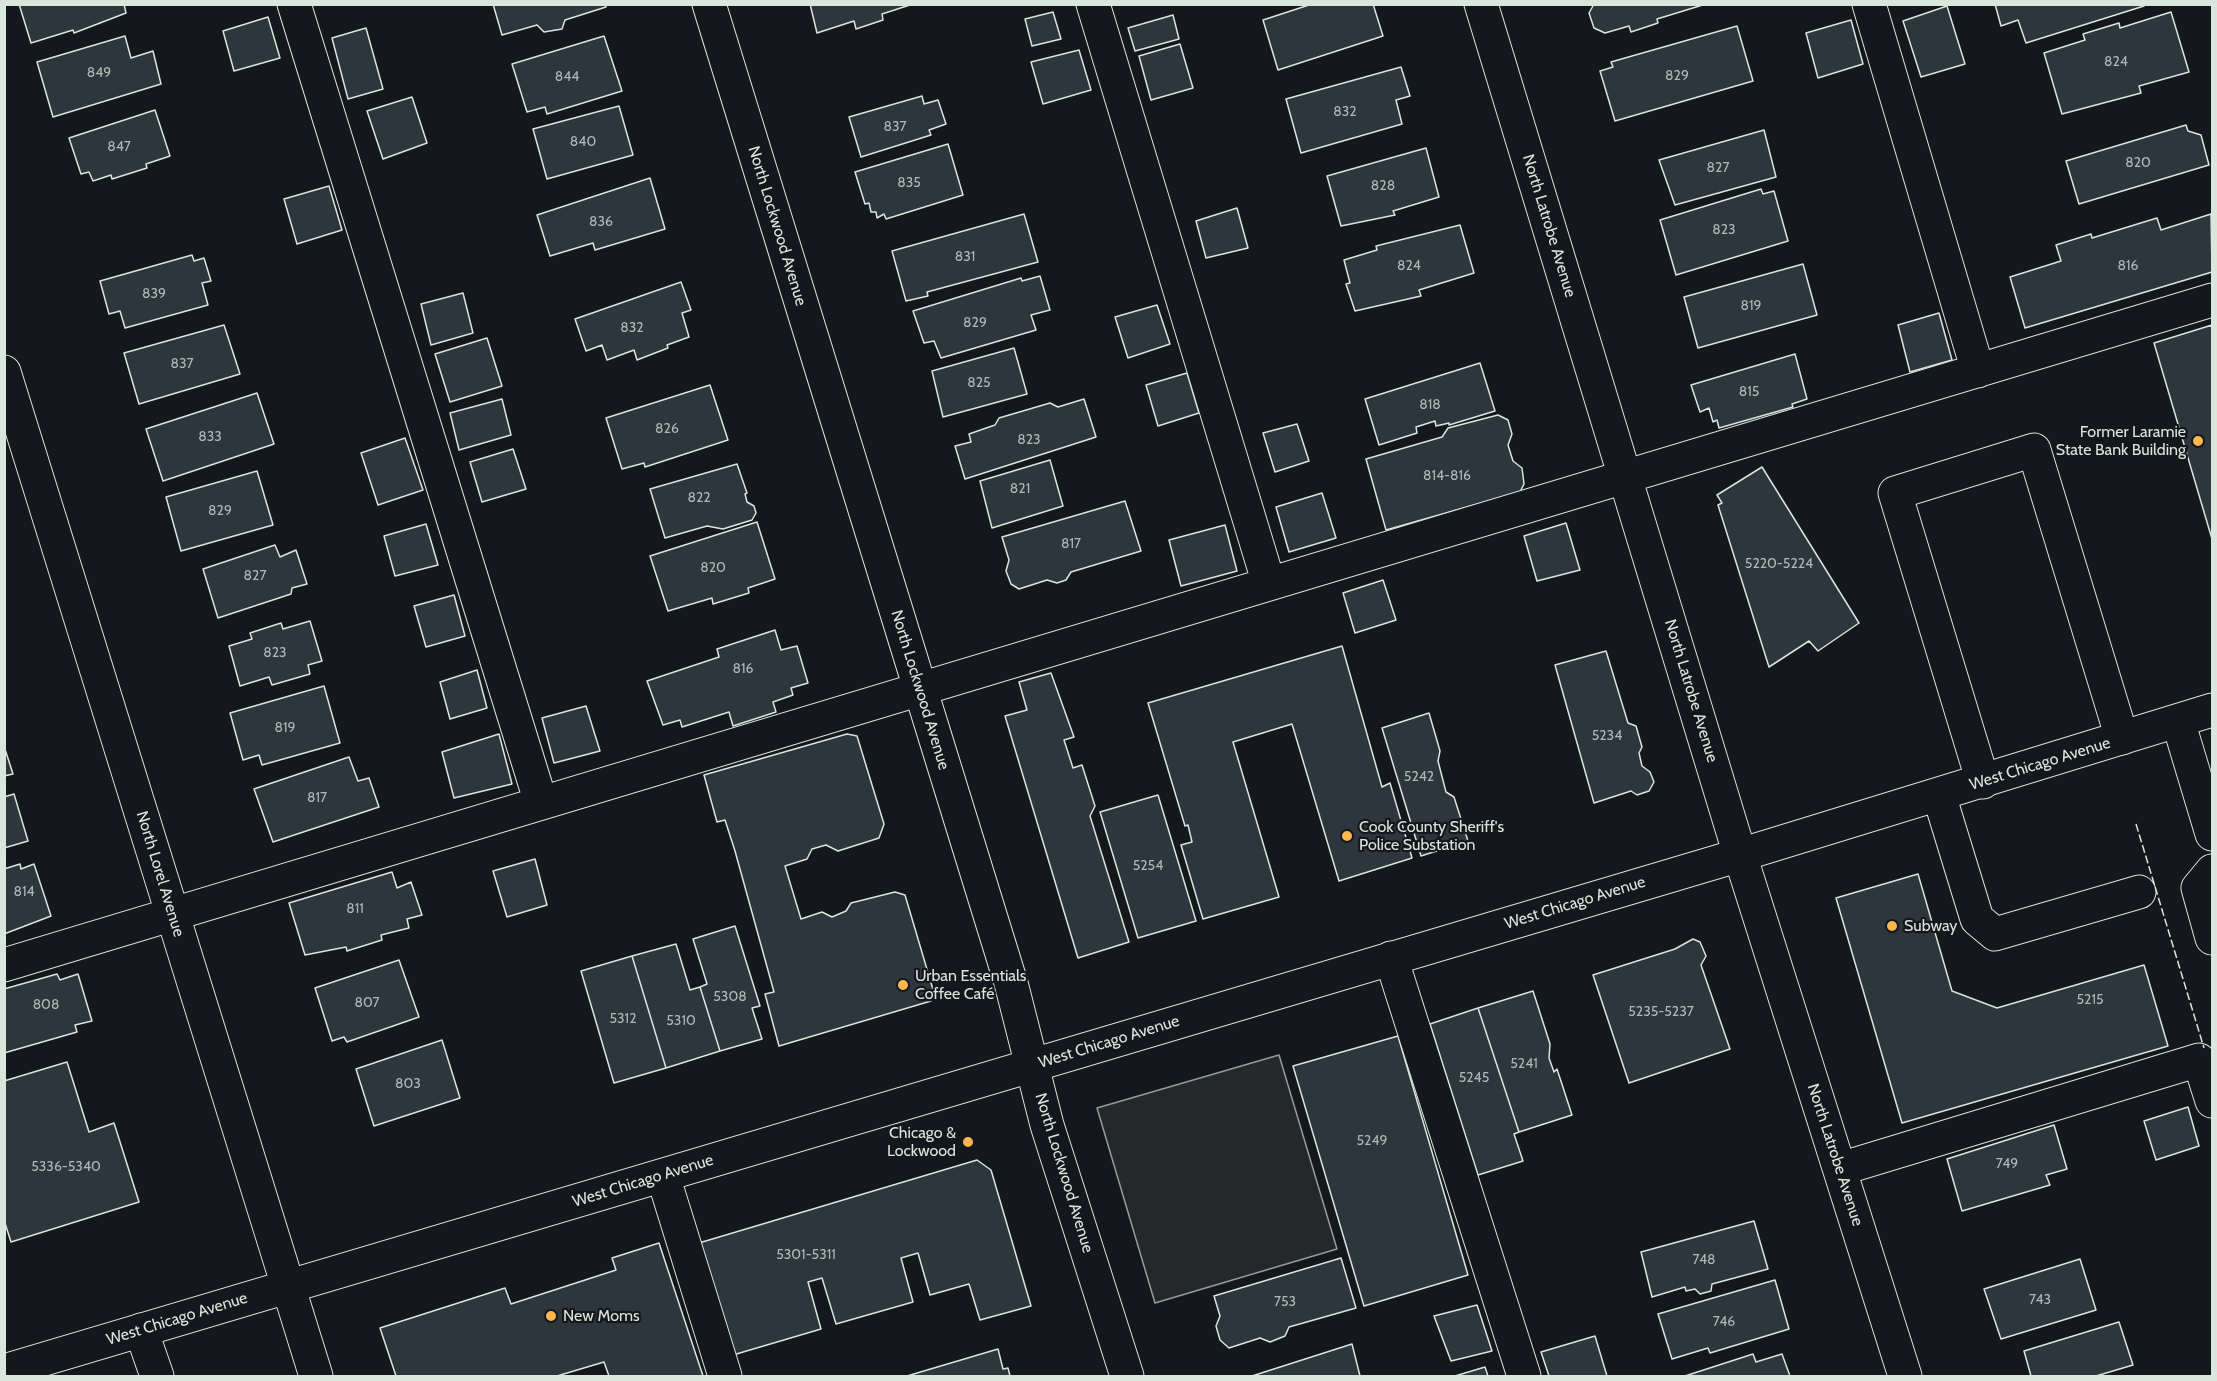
<!DOCTYPE html>
<meta charset="utf-8">
<style>
body{margin:0}
#map{position:relative;width:2217px;height:1381px;overflow:hidden;background:#14181c;font-family:Cabin,sans-serif}
canvas{display:block}
.frame{position:absolute;inset:0;border:6px solid #d8e6dc;pointer-events:none}
</style>
<div id="map">
<canvas width="2217" height="1381"></canvas>
<div class="frame"></div>
</div>
<script>
const ctx = document.querySelector('canvas').getContext('2d');
ctx.lineJoin = 'round';
function fillPath(path, color) { ctx.fillStyle = color; ctx.fill(path, 'evenodd'); }
const toPath = rows => new Path2D(rows.map(r => 'M' + r).join(''));
function stroke(path, color, width, dash) { ctx.strokeStyle = color; ctx.lineWidth = width; ctx.lineCap = dash ? 'butt' : 'round'; ctx.setLineDash(dash || []); ctx.stroke(path); }
function write(font, color, halo, rows, align = 'center') {
  ctx.font = font + ' Cabin,sans-serif'; ctx.lineWidth = 4.5; ctx.setLineDash([]); ctx.textBaseline = 'middle'; ctx.strokeStyle = halo; ctx.fillStyle = color; for (const [text, x, y, turn = 0] of rows) {
    ctx.save(); ctx.translate(x, y); ctx.rotate((+turn || 0) * Math.PI / 180); ctx.textAlign = isNaN(turn) ? turn : align; if (halo) ctx.strokeText(text, 0, 0); ctx.fillText(text, 0, 0); ctx.restore();
  }
}
const parking = toPath([
 [1279,1055,1337,1249,1155,1303,1097,1108,1279,1055]
]);
const building = toPath([
 [19,4,124,4,126,13,74,33,73,30,31,43,19,4],
 [493,4,606,4,606,7,565,20,562,29,544,32,537,25,502,35,493,4],
 [810,4,913,4,882,14,883,20,856,29,854,21,817,33,810,4],
 [1312,4,1373,4,1383,36,1278,70,1263,20,1312,4],
 [1706,4,1657,19,1658,23,1631,32,1629,26,1605,33,1594,28,1589,13,1594,4,1706,4],
 [1995,4,2144,4,2144,6,2026,43,2018,20,2001,26,1995,4],
 [1947,6,1965,64,1921,77,1903,21,1947,6],
 [1053,12,1061,39,1032,46,1025,19,1053,12],
 [2171,12,2189,72,2139,86,2141,93,2062,114,2044,53,2085,40,2083,34,2119,23,2120,28,2171,12],
 [1173,15,1179,39,1135,51,1128,28,1173,15],
 [268,17,280,58,234,71,223,31,268,17],
 [1851,20,1863,64,1818,78,1806,33,1851,20],
 [1737,26,1753,81,1615,121,1600,71,1613,67,1611,62,1737,26],
 [366,28,383,89,348,99,332,38,366,28],
 [125,36,131,58,153,51,161,84,53,117,37,62,125,36],
 [604,36,622,91,547,114,545,107,527,112,512,64,604,36],
 [1180,44,1193,88,1151,100,1139,56,1180,44],
 [1079,50,1091,90,1043,104,1031,62,1079,50],
 [1401,67,1410,96,1396,100,1402,124,1301,153,1286,99,1401,67],
 [922,96,924,104,938,100,946,124,929,130,931,135,861,157,849,117,922,96],
 [412,97,427,143,383,159,367,111,412,97],
 [619,106,633,155,547,179,533,129,619,106],
 [155,110,170,156,146,164,147,168,112,179,111,175,93,181,89,172,81,174,69,138,155,110],
 [2186,125,2188,131,2201,135,2209,165,2079,204,2066,161,2186,125],
 [1764,130,1776,177,1675,205,1659,160,1764,130],
 [948,144,963,195,886,219,884,214,877,218,876,212,871,212,869,203,865,204,855,172,948,144],
 [1426,148,1439,197,1393,211,1395,215,1341,226,1327,176,1426,148],
 [650,178,665,229,595,250,593,243,550,256,537,215,650,178],
 [329,186,342,230,297,244,284,199,329,186],
 [1761,189,1763,194,1774,191,1788,241,1676,275,1660,220,1761,189],
 [1237,208,1248,248,1206,258,1196,221,1237,208],
 [1024,214,1038,262,927,292,928,296,906,301,892,251,1024,214],
 [2211,214,2212,272,2025,328,2010,277,2061,261,2056,245,2091,234,2092,238,2157,218,2161,230,2211,214],
 [1460,225,1474,273,1419,290,1421,296,1355,311,1346,284,1350,283,1344,260,1377,250,1376,246,1460,225],
 [192,255,194,261,204,258,211,281,202,283,208,305,125,328,120,311,109,314,100,281,192,255],
 [1803,264,1817,315,1698,348,1684,297,1803,264],
 [1040,276,1050,310,1031,315,1036,330,941,358,934,341,924,343,913,311,1021,278,1022,281,1040,276],
 [681,282,691,310,682,313,689,337,667,345,668,348,637,360,634,350,607,360,602,345,586,351,575,319,681,282],
 [463,293,473,333,431,345,421,304,463,293],
 [1157,305,1170,344,1128,358,1115,317,1157,305],
 [1939,313,1952,360,1910,372,1898,325,1939,313],
 [224,325,240,374,139,404,124,353,224,325],
 [2212,325,2212,539,2154,343,2212,325],
 [487,338,502,386,450,402,435,354,487,338],
 [1014,348,1027,394,943,417,932,371,1014,348],
 [1795,354,1807,399,1792,404,1793,407,1719,428,1717,420,1713,422,1709,408,1700,412,1691,385,1795,354],
 [1480,363,1495,411,1449,425,1449,423,1436,426,1435,421,1416,427,1417,433,1379,445,1365,399,1480,363],
 [1187,373,1199,413,1158,426,1146,385,1187,373],
 [710,385,728,440,645,467,644,463,622,469,606,418,710,385],
 [257,393,274,444,163,481,146,429,257,393],
 [502,399,511,435,459,450,450,413,502,399],
 [1084,399,1096,437,965,479,955,446,971,442,969,434,995,425,999,418,1050,403,1058,407,1084,399],
 [1498,415,1508,420,1512,434,1508,445,1513,461,1522,468,1524,484,1520,492,1386,530,1366,459,1442,437,1448,428,1498,415],
 [1297,424,1309,461,1275,472,1263,433,1297,424],
 [405,438,423,490,378,505,361,453,405,438],
 [513,449,526,489,482,502,470,462,513,449],
 [1050,460,1063,506,992,528,980,481,1050,460],
 [737,464,747,493,745,494,747,502,754,506,756,513,752,520,723,529,707,526,665,538,650,489,737,464],
 [1762,467,1859,623,1818,651,1809,641,1769,667,1718,505,1722,503,1717,495,1762,467],
 [257,471,273,525,181,551,166,497,257,471],
 [1322,493,1336,538,1289,552,1276,507,1322,493],
 [1125,501,1141,551,1071,572,1066,580,1057,583,1047,580,1019,589,1011,584,1006,571,1009,560,1002,537,1125,501],
 [757,522,775,579,748,588,749,593,713,604,712,598,668,611,650,556,757,522],
 [1566,523,1580,570,1537,581,1524,536,1566,523],
 [426,524,438,565,395,576,384,536,426,524],
 [1225,525,1237,571,1181,586,1169,540,1225,525],
 [275,545,280,557,296,550,307,584,292,588,291,594,218,618,203,569,275,545],
 [1383,580,1396,620,1355,633,1343,593,1383,580],
 [454,595,465,636,426,647,414,606,454,595],
 [310,621,322,661,308,665,310,674,272,685,269,677,240,686,229,646,252,639,250,633,281,623,283,629,310,621],
 [775,630,781,650,797,646,808,683,791,688,793,695,773,702,776,712,733,726,729,712,682,727,680,720,663,725,647,681,719,657,717,649,775,630],
 [1342,646,1382,787,1390,783,1412,858,1339,881,1292,724,1233,742,1279,897,1203,919,1181,845,1192,842,1188,825,1185,826,1148,703,1342,646],
 [1606,651,1628,723,1636,726,1642,747,1639,753,1642,766,1650,772,1654,782,1649,791,1637,795,1631,791,1594,803,1555,665,1606,651],
 [477,670,487,708,450,719,440,682,477,670],
 [1051,673,1074,737,1064,740,1073,768,1082,765,1095,806,1090,816,1129,942,1078,958,1005,716,1027,710,1019,682,1051,673],
 [324,686,340,743,262,765,259,755,243,760,230,713,324,686],
 [586,706,600,751,554,763,542,718,586,706],
 [1429,713,1440,751,1438,761,1446,792,1454,797,1468,841,1421,856,1382,728,1429,713],
 [499,734,512,784,454,798,442,752,499,734],
 [847,734,857,736,884,824,879,838,838,851,826,845,812,849,807,859,785,866,801,919,822,912,832,917,846,911,851,903,895,892,905,895,934,993,931,1001,779,1046,765,994,774,992,735,851,725,820,717,822,704,775,847,734],
 [4,746,13,774,4,776,4,746],
 [349,757,358,781,369,778,379,807,273,842,254,789,349,757],
 [14,794,28,841,4,848,4,797,14,794],
 [1158,795,1196,921,1138,938,1100,812,1158,795],
 [535,859,547,905,507,917,493,871,535,859],
 [20,864,21,869,34,864,51,916,4,934,4,869,20,864],
 [392,872,397,888,411,882,422,915,407,919,409,928,381,935,382,940,347,951,346,947,305,955,289,903,392,872],
 [1918,874,1952,991,1997,1008,2144,965,2168,1046,1902,1123,1836,898,1918,874],
 [735,926,760,1006,752,1008,762,1039,720,1051,700,987,707,984,693,939,735,926],
 [1693,939,1700,942,1706,956,1701,965,1730,1049,1629,1083,1593,975,1675,949,1693,939],
 [676,944,690,990,700,987,720,1051,666,1068,632,956,676,944],
 [632,956,666,1068,614,1083,581,971,632,956],
 [399,960,419,1017,347,1042,344,1037,332,1041,315,988,399,960],
 [57,974,60,980,78,974,92,1021,75,1025,77,1032,4,1053,4,989,57,974],
 [1533,991,1550,1044,1549,1058,1554,1072,1557,1069,1572,1115,1519,1132,1478,1008,1533,991],
 [1478,1008,1519,1132,1514,1134,1523,1161,1478,1175,1430,1024,1478,1008],
 [1398,1036,1468,1275,1364,1306,1293,1066,1398,1036],
 [442,1040,460,1098,374,1126,356,1069,442,1040],
 [67,1062,89,1132,114,1123,139,1202,11,1242,4,1220,4,1081,67,1062],
 [2188,1107,2199,1146,2156,1160,2144,1121,2188,1107],
 [2054,1125,2067,1169,2046,1175,2050,1185,1962,1211,1947,1159,2054,1125],
 [977,1160,991,1170,1031,1306,980,1320,969,1284,930,1295,918,1253,901,1258,913,1302,836,1324,822,1278,808,1282,821,1329,733,1355,699,1243,977,1160],
 [1754,1221,1768,1269,1712,1284,1711,1291,1700,1294,1695,1289,1686,1291,1685,1287,1652,1297,1641,1252,1754,1221],
 [659,1243,703,1376,609,1376,604,1362,557,1376,396,1376,380,1328,505,1288,511,1304,616,1270,612,1258,659,1243],
 [1341,1258,1356,1308,1289,1327,1285,1336,1270,1342,1260,1338,1229,1348,1220,1340,1216,1326,1220,1316,1214,1296,1341,1258],
 [2080,1259,2096,1310,2001,1339,1984,1289,2080,1259],
 [1775,1280,1789,1329,1710,1353,1708,1348,1672,1359,1658,1314,1775,1280],
 [1477,1305,1492,1351,1451,1361,1434,1316,1477,1305],
 [2119,1322,2133,1365,2096,1376,2031,1376,2024,1351,2119,1322],
 [1595,1336,1607,1376,1549,1376,1541,1352,1595,1336],
 [1352,1344,1360,1376,1252,1376,1352,1344],
 [998,1349,1003,1369,1008,1368,1010,1376,907,1376,998,1349],
 [1753,1354,1756,1362,1782,1354,1790,1376,1685,1376,1753,1354],
 [1485,1367,1488,1376,1455,1376,1485,1367]
]);
const minor = toPath([
 [294,4,541,803],
 [709,4,1011,983,1047,1125,1127,1376],
 [1093,4,1269,584],
 [1481,4,1740,855,1905,1376],
 [1869,4,1978,371],
 [4,372,316,1376],
 [2178,721,2212,834],
 [1983,782,1895,493,2034,450,2122,738],
 [1939,795,1977,919,1995,934,2139,892],
 [2212,871,2198,888,2212,938],
 [1391,958,1524,1376],
 [4,965,2212,300],
 [1840,1169,2199,1060,2212,1101],
 [663,1176,725,1376],
 [141,1330,157,1376]
]);
const major = toPath([
 [4,1371,1740,855,2212,710]
]);
const fence = toPath([
 [2136,824,2204,1048]
]);
const markers = [
 [2198,441,6,"#ffb74d"],
 [1347,836,6,"#ffb74d"],
 [1892,926,6,"#ffb74d"],
 [903,985,6,"#ffb74d"],
 [968,1142,6,"#ffb74d"],
 [551,1316,6,"#ffb74d"]
];
const numberNames = [
 ["824",2116,62],
 ["849",99,73],
 ["829",1677,76],
 ["844",567,77],
 ["832",1345,112],
 ["837",895,127],
 ["840",583,142],
 ["847",119,147],
 ["820",2138,163],
 ["827",1718,168],
 ["835",909,183],
 ["828",1383,186],
 ["836",601,222],
 ["823",1724,230],
 ["831",965,257],
 ["824",1409,266],
 ["816",2128,266],
 ["839",154,294],
 ["819",1751,306],
 ["829",975,323],
 ["832",632,328],
 ["837",182,364],
 ["825",979,383],
 ["815",1749,392],
 ["818",1430,405],
 ["826",667,429],
 ["833",210,437],
 ["823",1029,440],
 ["814-816",1447,476],
 ["821",1020,489],
 ["822",699,498],
 ["829",220,511],
 ["817",1071,544],
 ["5220-5224",1779,564],
 ["820",713,568],
 ["827",255,576],
 ["823",275,653],
 ["816",743,669],
 ["819",285,728],
 ["5234",1607,736],
 ["5242",1419,777],
 ["817",317,798],
 ["5254",1148,866],
 ["814",24,892],
 ["811",355,909],
 ["5308",730,997],
 ["5215",2090,1000],
 ["807",367,1003],
 ["808",46,1005],
 ["5235-5237",1661,1012],
 ["5312",623,1019],
 ["5310",681,1021],
 ["5241",1524,1064],
 ["5245",1474,1078],
 ["803",408,1084],
 ["5249",1372,1141],
 ["749",2007,1164],
 ["5336-5340",66,1167],
 ["5301-5311",806,1255],
 ["748",1704,1260],
 ["743",2040,1300],
 ["753",1285,1302],
 ["746",1724,1322]
];
const streetNames = [
 ["North Lockwood Avenue",777,226,73],
 ["North Latrobe Avenue",1549,226,73],
 ["North Lockwood Avenue",920,690,73],
 ["North Latrobe Avenue",1691,691,73],
 ["West Chicago Avenue",2040,764,-17],
 ["North Lorel Avenue",160,874,73],
 ["West Chicago Avenue",1575,903,-17],
 ["West Chicago Avenue",1109,1042,-17],
 ["North Latrobe Avenue",1835,1155,72],
 ["North Lockwood Avenue",1064,1173,73],
 ["West Chicago Avenue",643,1181,-17],
 ["West Chicago Avenue",177,1319,-17]
];
const poiNames = [
 ["Former Laramie",2186,432,"right"],
 ["State Bank Building",2186,450,"right"],
 ["Cook County Sheriff's",1359,827],
 ["Police Substation",1359,845],
 ["Subway",1904,926],
 ["Urban Essentials",915,976],
 ["Coffee Café",915,994],
 ["Chicago &",956,1133,"right"],
 ["Lockwood",956,1151,"right"],
 ["New Moms",563,1316]
];
fillPath(parking, '#24282b');
stroke(parking, '#939e99', 1.5);
fillPath(building, '#2c363c');
stroke(building, '#d8e6dc', 1.5);
stroke(minor, '#d8e6dc', 35);
stroke(major, '#d8e6dc', 35);
stroke(minor, '#14181c', 33);
stroke(major, '#14181c', 33);
stroke(fence, '#d8e6dc', 1.5, [8, 3]);
for (const [x, y, r, color] of markers) { const dot = new Path2D(); dot.arc(x, y, r, 0, 2 * Math.PI); ctx.fillStyle = color; ctx.fill(dot); stroke(dot, '#14181c', 2); }
write('14px', '#adbab4', null, numberNames);
write('16px', '#d8e6dc', '#14181c', streetNames);
write('16px', '#d8e6dc', '#14181c', poiNames, 'left');
</script>
